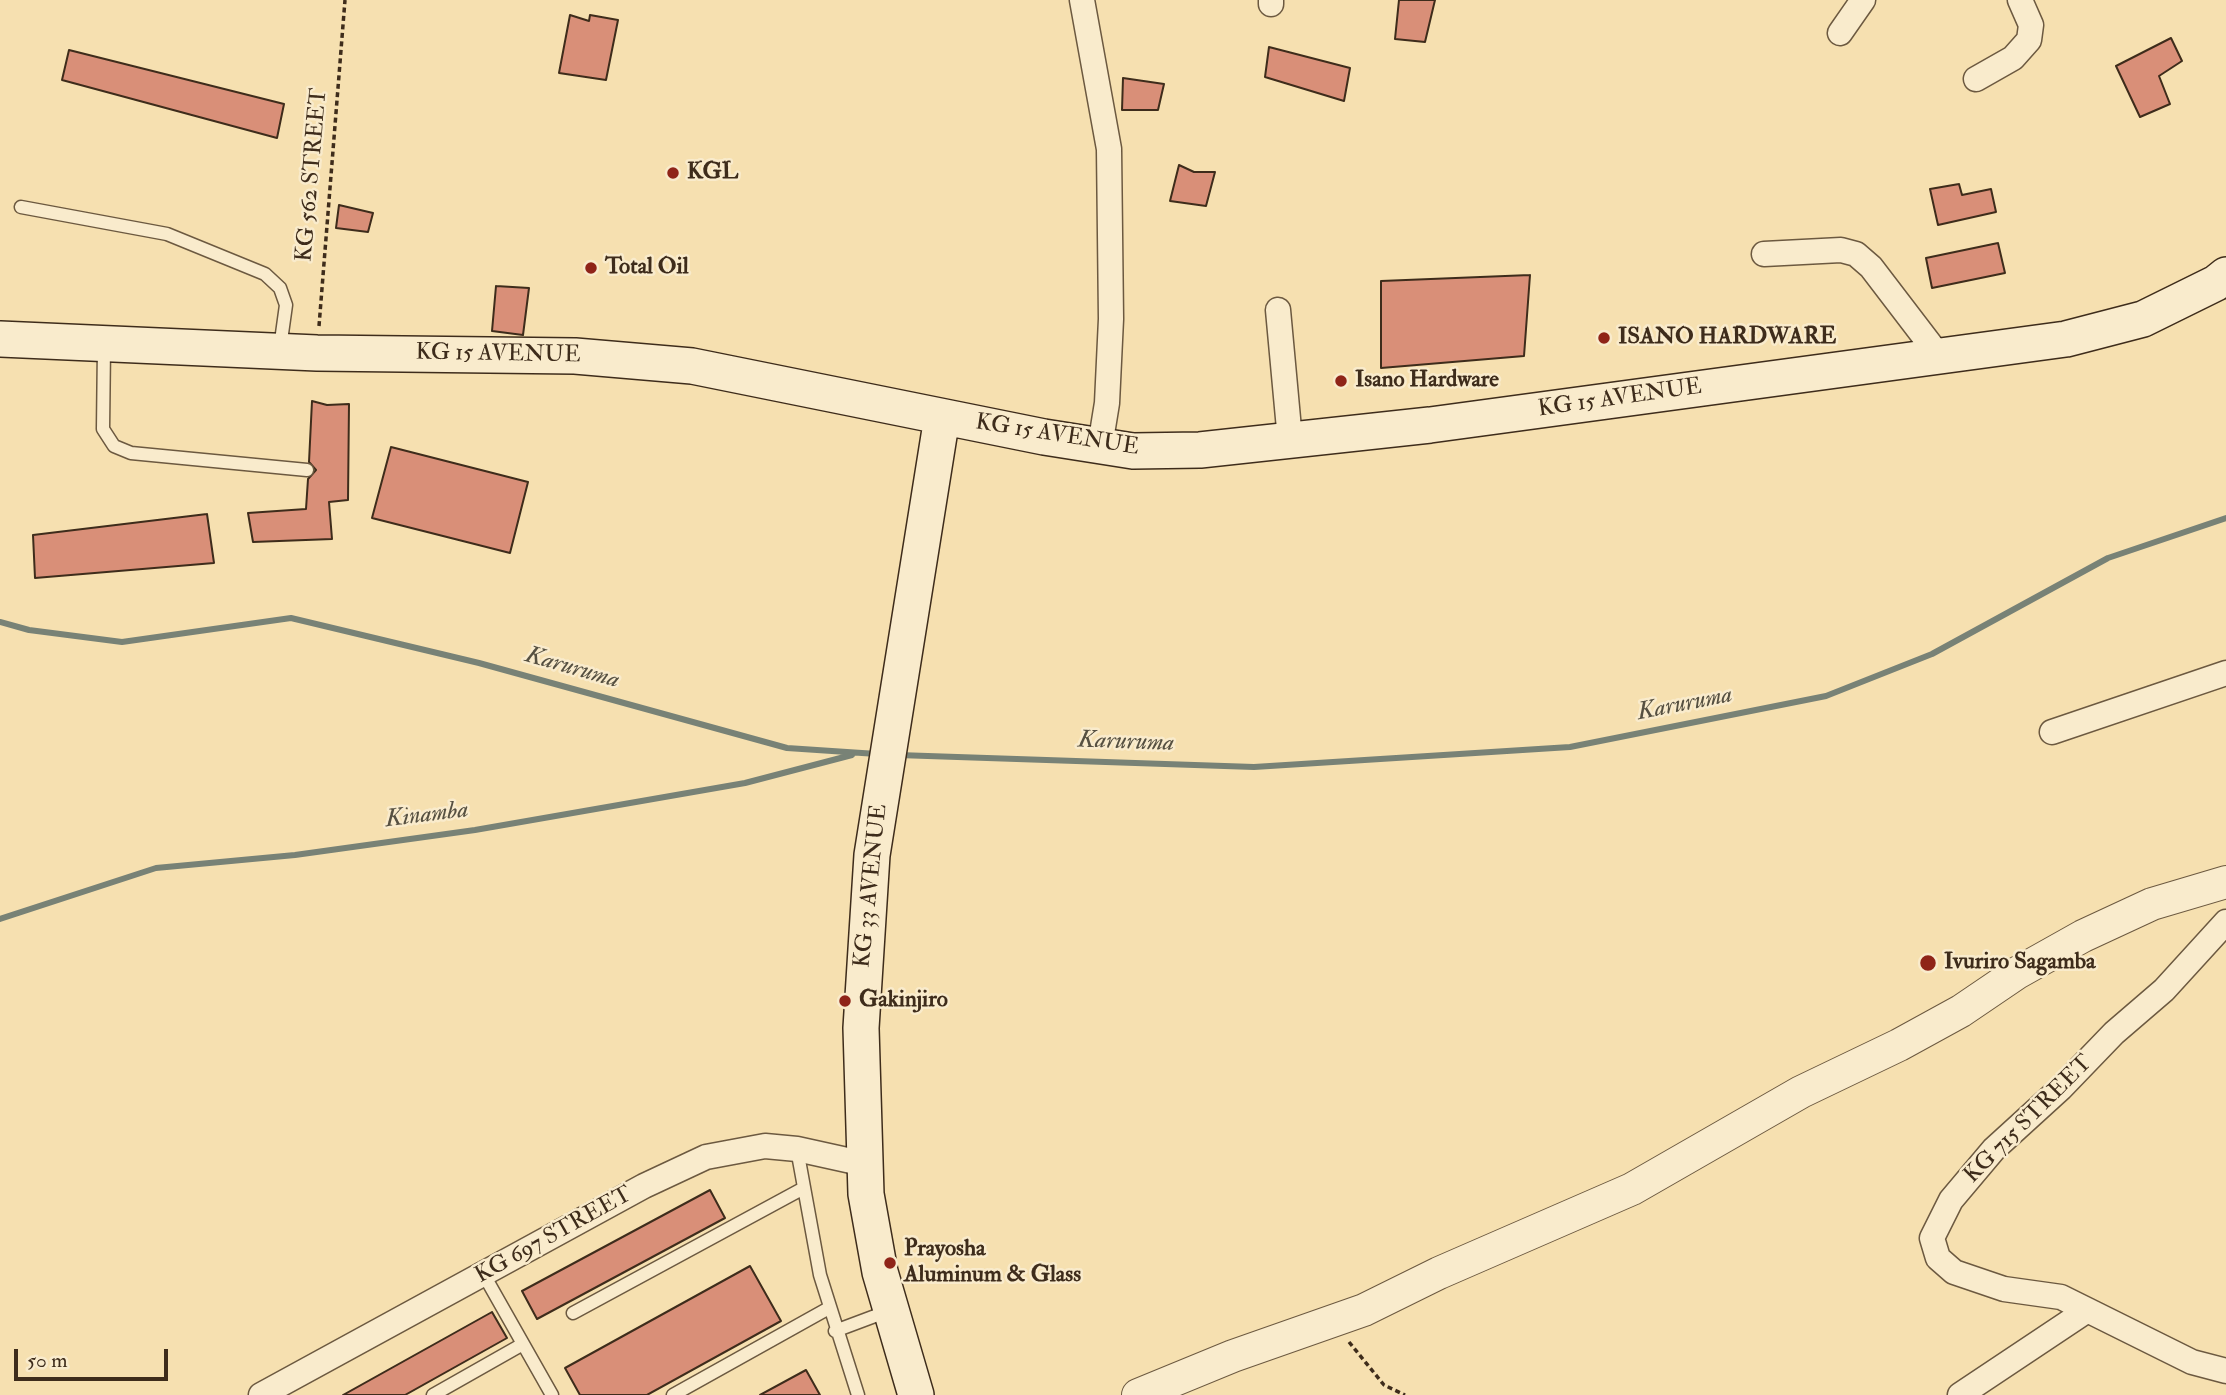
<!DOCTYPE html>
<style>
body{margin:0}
#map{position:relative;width:2226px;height:1395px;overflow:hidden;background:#f6e0b0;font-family:"IM FELL Double Pica",serif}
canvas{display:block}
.scale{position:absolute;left:14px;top:1349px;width:154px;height:32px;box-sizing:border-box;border:4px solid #3e2c1b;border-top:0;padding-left:9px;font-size:21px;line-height:24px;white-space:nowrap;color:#3e2c1b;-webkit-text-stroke:5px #f9ebcc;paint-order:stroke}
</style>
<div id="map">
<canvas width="2226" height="1395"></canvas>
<div class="scale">50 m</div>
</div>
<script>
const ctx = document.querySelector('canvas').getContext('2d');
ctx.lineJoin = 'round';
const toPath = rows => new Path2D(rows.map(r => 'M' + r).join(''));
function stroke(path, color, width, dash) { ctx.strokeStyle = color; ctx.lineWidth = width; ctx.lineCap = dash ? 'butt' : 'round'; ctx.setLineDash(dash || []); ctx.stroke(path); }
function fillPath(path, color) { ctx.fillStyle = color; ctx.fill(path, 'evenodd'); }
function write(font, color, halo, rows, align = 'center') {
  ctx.font = font + ' "IM FELL Double Pica",serif'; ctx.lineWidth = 5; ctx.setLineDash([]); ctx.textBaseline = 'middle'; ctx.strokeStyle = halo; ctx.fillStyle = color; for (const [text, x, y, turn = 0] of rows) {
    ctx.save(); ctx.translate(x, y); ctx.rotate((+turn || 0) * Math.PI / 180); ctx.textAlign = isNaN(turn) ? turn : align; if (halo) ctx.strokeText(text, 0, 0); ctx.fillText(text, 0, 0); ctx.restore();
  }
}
const stream = toPath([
 [0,622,29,630,122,642,291,618,479,663,787,748,877,754],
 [898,755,1254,767,1570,747,1826,696,1932,654,2108,558,2226,518],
 [0,919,156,868,295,855,475,830,745,783,852,755]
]);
const building = toPath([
 [1399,0,1435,0,1425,42,1395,39,1399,0],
 [570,15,589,21,590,15,618,20,606,80,559,73,570,15],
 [2171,38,2182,61,2159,76,2170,104,2140,117,2116,66,2171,38],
 [1269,47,1350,68,1344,101,1265,77,1269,47],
 [69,50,284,104,277,138,62,80,69,50],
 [1123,78,1164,84,1158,110,1122,110,1123,78],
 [1179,165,1194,172,1215,172,1206,206,1170,201,1179,165],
 [1959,184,1962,195,1991,189,1996,212,1938,225,1930,189,1959,184],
 [339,205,373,213,368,232,336,228,339,205],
 [1998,243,2005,273,1932,288,1926,258,1998,243],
 [1530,275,1524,356,1381,368,1381,281,1530,275],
 [496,286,529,288,523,335,492,331,496,286],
 [312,401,327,405,349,404,348,500,329,502,332,539,253,542,248,513,306,509,308,479,316,470,309,462,312,401],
 [391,447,528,482,510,553,372,518,391,447],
 [207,514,214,563,35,578,33,535,207,514],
 [710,1190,725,1218,537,1319,522,1291,710,1190],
 [750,1266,781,1321,647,1395,580,1395,565,1368,750,1266],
 [492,1312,507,1338,405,1395,343,1395,492,1312],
 [806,1370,820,1395,760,1395,806,1370]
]);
const path = toPath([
 [319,326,345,0],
 [1349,1342,1384,1385,1405,1395]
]);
const service = toPath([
 [21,207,167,234,265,274,280,288,286,305,280,348],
 [104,347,103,429,114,446,131,453,307,470],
 [797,1149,820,1275,858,1395],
 [484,1275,552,1395],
 [573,1313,802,1189],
 [835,1331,891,1310],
 [433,1395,523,1344],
 [673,1395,829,1308]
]);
const minor = toPath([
 [1082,0,1109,149,1111,319,1107,403,1100,446],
 [1271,4,1271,0],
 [1840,33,1863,0],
 [1976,79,2013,58,2029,40,2031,25,2020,0],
 [1764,254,1841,250,1856,254,1871,267,1939,356],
 [1278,310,1290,440],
 [2052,732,2226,673],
 [2226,922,2164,990,2114,1033,2061,1088,1994,1149,1951,1200,1932,1238,1938,1258,1954,1272,2004,1289,2061,1297,2192,1362,2226,1371],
 [261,1395,644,1186,706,1157,765,1146,797,1149,865,1164],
 [1960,1395,2086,1311]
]);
const tertiary = toPath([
 [1138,1395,1233,1356,1364,1310,1439,1273,1632,1189,1801,1092,1899,1045,1961,1011,2017,973,2083,936,2152,904,2226,882]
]);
const secondary = toPath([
 [0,339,317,353,575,356,692,366,1044,437,1133,451,1200,450,1430,425,2066,339,2143,319,2216,283,2226,275],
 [916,1395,880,1272,866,1194,861,1028,872,855,942,417]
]);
const markers = [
 [673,173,7,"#8f2418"],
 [591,268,7,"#8f2418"],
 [1604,338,7,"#8f2418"],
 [1341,381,7,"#8f2418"],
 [1928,963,9,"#8f2418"],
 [845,1001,7,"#8f2418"],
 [890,1263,7,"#8f2418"]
];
const poiNames = [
 ["KGL",687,173],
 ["Total Oil",605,268],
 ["ISANO HARDWARE",1618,338],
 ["Isano Hardware",1355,381],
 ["Ivuriro Sagamba",1944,963],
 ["Gakinjiro",859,1001],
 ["Prayosha",904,1250],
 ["Aluminum & Glass",904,1276]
];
const streetNames = [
 ["KG 562 STREET",313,175,-85],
 ["KG 15 AVENUE",498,355,1],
 ["KG 15 AVENUE",1620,399,-8],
 ["KG 15 AVENUE",1057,436,9],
 ["KG 33 AVENUE",872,886,-84],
 ["KG 715 STREET",2029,1120,-45],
 ["KG 697 STREET",554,1236,-29]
];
const waterNames = [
 ["Karuruma",572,669,16],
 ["Karuruma",1685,705,-11],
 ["Karuruma",1126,743,2],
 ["Kinamba",427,816,-7]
];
stroke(stream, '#788276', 6);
fillPath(building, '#d98f78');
stroke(building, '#3e2c1b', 2);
stroke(service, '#6c5940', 15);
stroke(minor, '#6c5940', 27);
stroke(tertiary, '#6c5940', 34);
stroke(secondary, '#3e2c1b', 38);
stroke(path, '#3e2c1b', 3.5, [5, 3.5]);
stroke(service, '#f9ebcc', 12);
stroke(minor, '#f9ebcc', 24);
stroke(tertiary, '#f9ebcc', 32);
stroke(secondary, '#f9ebcc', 35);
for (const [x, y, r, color] of markers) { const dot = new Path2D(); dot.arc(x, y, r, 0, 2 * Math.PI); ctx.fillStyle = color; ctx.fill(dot); stroke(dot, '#f9ebcc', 2.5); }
write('bold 23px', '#3e2c1b', '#f9ebcc', poiNames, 'left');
write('23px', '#3e2c1b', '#f9ebcc', streetNames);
write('italic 24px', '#565041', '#f9ebcc', waterNames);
</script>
